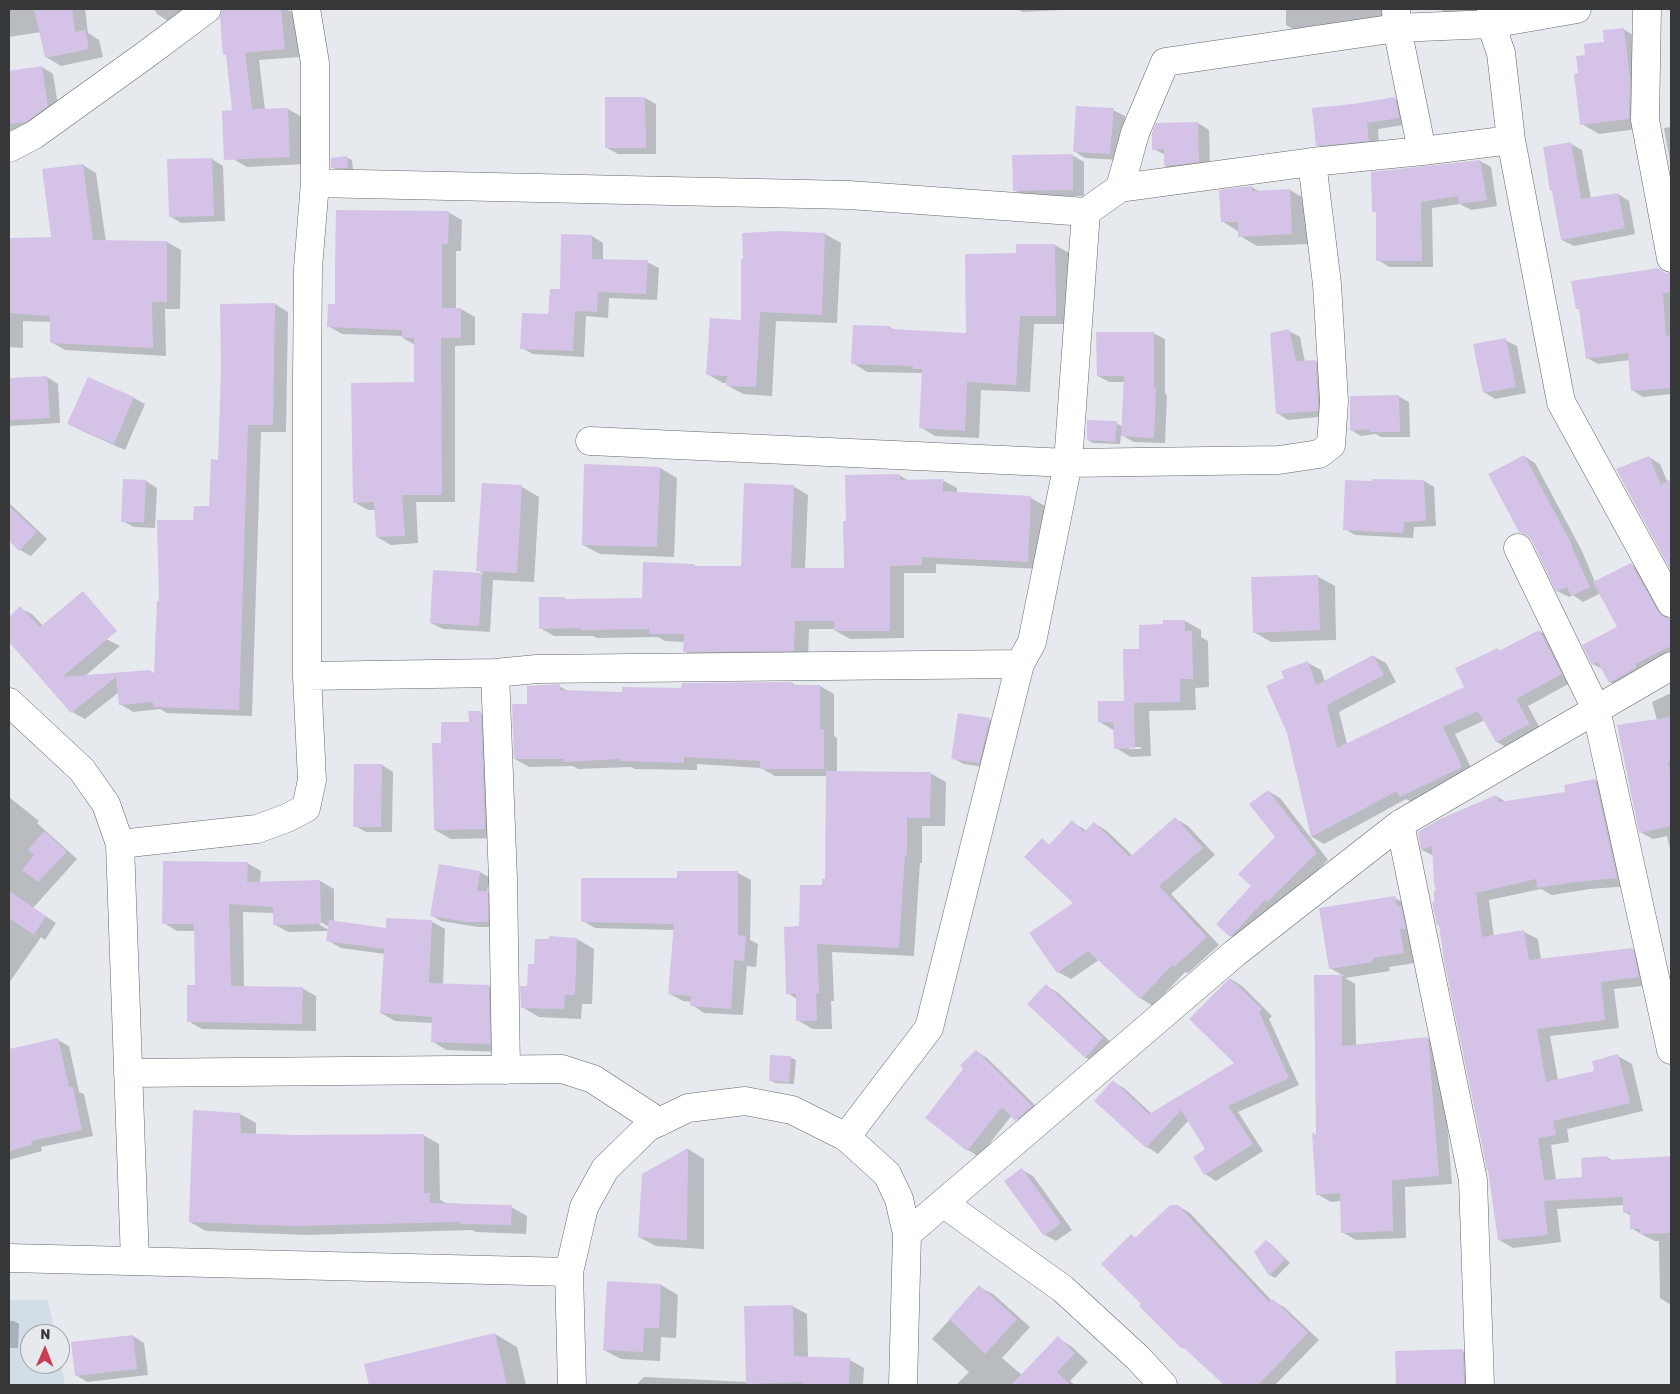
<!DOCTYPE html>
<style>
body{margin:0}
#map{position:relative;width:1680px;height:1394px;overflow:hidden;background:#e6eaef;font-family:Rubik,sans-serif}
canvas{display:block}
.frame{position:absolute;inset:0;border:10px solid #353739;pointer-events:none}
.north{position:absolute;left:20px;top:1324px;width:50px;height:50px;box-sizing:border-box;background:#e6eaef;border:1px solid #9fa2a6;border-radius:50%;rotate:1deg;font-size:14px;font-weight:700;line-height:20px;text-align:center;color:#353739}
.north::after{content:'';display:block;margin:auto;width:18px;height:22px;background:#cb3b54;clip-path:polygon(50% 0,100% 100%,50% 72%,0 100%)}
</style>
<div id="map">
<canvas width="1680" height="1394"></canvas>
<div class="frame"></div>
<div class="north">N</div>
</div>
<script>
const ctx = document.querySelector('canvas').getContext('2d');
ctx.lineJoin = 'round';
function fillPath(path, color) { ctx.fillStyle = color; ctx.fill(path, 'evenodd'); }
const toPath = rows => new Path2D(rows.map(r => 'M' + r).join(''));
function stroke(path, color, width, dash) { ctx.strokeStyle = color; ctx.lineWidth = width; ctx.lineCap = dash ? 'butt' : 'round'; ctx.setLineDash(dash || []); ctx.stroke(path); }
const built = toPath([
 [9,1300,48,1300,55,1334,30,1334,30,1364,60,1364,60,1359,65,1385,9,1385]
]);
const shadow = toPath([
 [9,9,85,9,88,33,99,40,103,57,61,66,46,57,41,32,9,37],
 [154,9,185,9,187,12,168,21,157,14],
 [254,9,286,9,295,14,299,57,259,60,265,110,288,109,302,117,304,164,247,167,233,159,234,112,227,56,224,54,223,12],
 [1017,9,1062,9,1062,10,1023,12],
 [1286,9,1392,9,1392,23,1300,33,1286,25],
 [1440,9,1489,9,1452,16],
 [1623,29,1640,39,1646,128,1599,134,1582,124,1580,74,1587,56],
 [42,67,53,74,59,112,12,131,9,130,9,72],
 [645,98,656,104,656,154,618,154,607,148],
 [1395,99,1406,105,1410,124,1378,129,1379,147,1329,152,1317,145],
 [1113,110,1125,116,1121,160,1085,158,1074,151],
 [1198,123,1209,130,1210,167,1176,172,1165,166,1165,155,1154,149,1157,124],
 [1671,127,1671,168,1664,128],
 [1571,144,1582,150,1591,199,1618,194,1629,201,1635,234,1574,246,1562,240],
 [1072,155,1084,162,1084,196,1025,196,1014,190],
 [346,157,352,160,353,170,337,170,332,167],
 [212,159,223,166,225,221,181,223,170,216],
 [1480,161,1491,167,1497,206,1471,210,1460,204,1432,208,1433,267,1389,267,1378,260,1377,213,1373,211],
 [83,165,96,173,106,242,167,242,181,250,180,309,165,309,166,356,65,350,51,342,51,322,23,321,23,348,9,347,9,239,52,239],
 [1252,187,1260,192,1290,190,1307,200,1309,244,1257,246,1240,236,1239,232,1222,221],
 [448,212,462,220,461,251,456,251,456,309,461,309,475,317,475,345,455,346,455,502,416,502,418,543,391,545,377,537,376,510,368,510,354,502,415,383,415,345,403,338,403,336,342,334,328,326,337,306],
 [825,234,841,243,837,323,776,321,772,396,743,394,727,385,727,383,723,383,707,374],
 [592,236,603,243,603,260,647,262,659,268,657,300,609,298,608,318,586,316,584,357,533,354,522,348,550,315,561,290],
 [1055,245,1069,253,1070,324,1034,324,1030,392,981,390,979,438,935,436,920,427,923,373,867,372,853,363,891,328,896,330,967,334,1017,254],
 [1659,269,1667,274,1671,274,1671,394,1643,397,1632,390,1630,360,1598,364,1587,358,1580,310,1577,308],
 [275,304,288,312,286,432,261,432,252,716,167,713,160,709,133,712,120,704,119,692,85,719,72,712,9,640,9,619,20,608,33,615,43,626,57,614,120,646,84,677,150,671,155,674,160,602,195,521,210,508,219,461],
 [1289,331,1300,337,1305,362,1316,361,1326,367,1328,416,1288,420,1277,413],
 [1153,333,1165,339,1165,394,1167,395,1165,443,1134,442,1121,435,1120,444,1093,443,1088,440,1116,423,1123,427,1125,382,1109,382,1098,376],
 [1505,340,1517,346,1526,393,1495,399,1484,392],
 [47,377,58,384,60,423,9,426,9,379],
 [88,379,134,398,145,404,125,450,80,430,69,424],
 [1398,396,1409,402,1410,437,1381,437,1376,434,1361,436,1351,430],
 [1524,456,1535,463,1582,551,1595,582,1631,564,1642,571,1668,618,1671,620,1671,657,1621,688,1610,682,1604,670,1593,664,1618,627,1601,593,1583,602,1573,595,1569,597,1557,591,1531,537,1520,532],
 [1649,457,1660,464,1668,483,1671,481,1671,568,1617,469],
 [660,468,677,478,674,557,600,554,583,545],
 [899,475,909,481,942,480,957,488,957,493,1031,498,1045,506,1042,569,936,564,936,573,904,573,904,638,850,639,836,631,836,629,809,629,808,658,698,659,684,651,685,642,665,641,658,637,597,638,593,636,554,636,540,628,564,598,568,600,644,600,694,565,697,567,742,568,793,486,808,495,805,569,845,569,847,522],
 [124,480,146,481,157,488,155,528,134,527,122,521],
 [1424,481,1434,487,1436,526,1414,527,1413,538,1355,535,1345,529],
 [522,487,539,497,534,582,493,580,490,632,443,629,431,623,434,571,484,574,478,570],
 [9,503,47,539,31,556,20,550,9,539],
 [1317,576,1335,586,1336,640,1271,642,1254,632],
 [1185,621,1201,630,1201,637,1208,641,1209,687,1195,688,1196,710,1149,711,1151,756,1131,757,1116,748,1115,731,1100,722,1125,702,1141,650,1164,625],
 [1129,747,1141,747,1141,749,1129,749],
 [1539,631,1552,638,1574,681,1528,706,1542,732,1509,749,1497,742,1485,720,1455,734,1474,774,1413,803,1406,799,1324,844,1312,837,1288,732,1286,679,1308,663,1321,670,1325,682,1373,656,1386,663,1396,682,1339,712,1347,744,1465,688,1498,650,1501,651],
 [792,683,796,686,820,686,834,694,834,736,837,738,837,772,930,773,946,782,945,826,922,826,922,863,920,863,914,956,832,952,834,1001,831,1001,832,1029,813,1029,797,1020,797,999,787,993,801,927,826,880,827,776,775,776,761,768,697,764,697,770,635,769,631,767,578,769,573,766,529,767,515,759,528,706,559,686,570,692,623,694],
 [1671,693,1671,853,1667,836,1653,839,1640,832,1657,720,1652,702],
 [481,713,497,722,501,838,451,839,435,830,442,744,470,723],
 [989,719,1000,726,990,768,964,764,952,758],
 [382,765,393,772,392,832,366,832,355,826],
 [1595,780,1609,788,1630,886,1590,889,1552,895,1541,889,1489,900,1494,937,1524,932,1538,939,1541,960,1632,949,1646,957,1652,985,1614,989,1619,1028,1550,1036,1558,1080,1596,1072,1618,1056,1632,1064,1643,1111,1567,1129,1569,1142,1551,1145,1556,1180,1584,1178,1607,1157,1613,1161,1671,1157,1671,1305,1660,1298,1659,1241,1655,1241,1645,1236,1631,1228,1631,1216,1625,1212,1625,1205,1557,1209,1561,1242,1513,1248,1499,1240,1490,1170,1440,926,1438,925,1436,903,1438,891,1434,856,1422,850,1419,832,1496,796,1506,802,1567,793],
 [1268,791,1280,798,1328,860,1242,942,1231,936,1252,886,1277,837],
 [9,797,39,821,37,823,77,859,33,908,56,923,45,940,41,937,9,983,9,904,15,896,9,891],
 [1176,819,1188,826,1215,855,1171,894,1219,945,1188,973,1185,972,1153,1006,1140,998,1099,960,1071,979,1058,972,1075,903,1042,840,1050,845,1072,822,1087,831,1094,823,1107,831,1133,856],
 [247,863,261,871,260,882,320,881,334,889,334,922,387,930,431,921,445,929,443,985,489,986,503,994,504,1052,446,1050,432,1041,433,1023,395,1021,381,1013,385,954,341,948,327,940,328,931,288,932,274,924,274,913,243,912,244,987,302,988,316,996,316,1031,202,1029,188,1021,196,986,195,931,177,931,164,923],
 [316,919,329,927,329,930,315,922],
 [480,872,490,878,487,892,497,898,498,927,478,927,441,921,431,915],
 [678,872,738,873,751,880,750,940,758,944,756,967,747,966,743,1015,704,1013,692,1005,692,1002,683,1001,670,994,674,930,595,928,583,921,678,879],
 [1395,898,1412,908,1421,962,1389,967,1390,971,1345,978,1355,984,1356,1045,1427,1038,1441,1046,1452,1184,1405,1187,1406,1238,1356,1240,1342,1232,1342,1201,1331,1202,1317,1194,1314,1134,1317,1136,1315,976,1344,976,1330,968],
 [577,939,594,949,592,1004,582,1004,581,1019,539,1017,522,1007,535,965],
 [1231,979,1242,986,1272,1016,1269,1019,1299,1085,1238,1112,1263,1151,1216,1181,1205,1174,1194,1157,1207,1149,1189,1120,1158,1154,1147,1147,1096,1101,1113,1082,1124,1088,1152,1114,1236,1063],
 [1046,986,1057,992,1114,1045,1097,1064,1085,1057],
 [58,1040,69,1046,79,1092,84,1094,93,1136,41,1147,42,1151,9,1160,9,1054],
 [976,1051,987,1058,1043,1113,1027,1126,1012,1115,979,1157,968,1150,927,1118,965,1069],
 [790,1057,796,1060,794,1084,775,1083,770,1080],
 [240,1114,256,1123,256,1135,295,1136,423,1135,439,1144,440,1200,446,1203,511,1207,527,1216,526,1234,476,1232,472,1230,307,1235,206,1231,190,1222],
 [688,1149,704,1159,704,1249,656,1246,639,1237],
 [1022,1170,1033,1176,1072,1230,1056,1241,1045,1235],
 [1178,1206,1190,1213,1272,1301,1284,1307,1319,1340,1275,1385,1226,1385,1190,1352,1182,1347,1143,1304,1131,1236,1136,1238],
 [1266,1241,1271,1244,1290,1263,1275,1278,1270,1275],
 [608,1283,661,1285,678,1295,676,1338,661,1337,660,1361,621,1359,604,1350],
 [979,1287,993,1294,1030,1327,1002,1358,1022,1375,1058,1338,1071,1346,1088,1362,1070,1381,1075,1385,956,1385,969,1372,932,1339],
 [792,1306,807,1314,808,1358,850,1360,864,1368,863,1385,636,1385,644,1377,747,1382],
 [9,1321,14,1321,19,1324,18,1348,9,1348],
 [495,1334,517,1347,526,1385,370,1385,365,1365],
 [133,1336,144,1343,148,1375,87,1382,76,1375],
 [1463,1351,1474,1357,1475,1385,1397,1385,1396,1352]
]);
const building = toPath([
 [34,9,72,9,75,32,85,30,89,49,45,58],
 [222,9,281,9,285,49,245,53,252,109,288,108,290,157,224,160,222,111,232,110,226,54,223,55,220,18],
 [1624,28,1630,78,1629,119,1580,125,1574,74,1578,73,1576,56,1585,55,1584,44,1604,42,1603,30],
 [42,66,48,106,26,122,9,124,9,71],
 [605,97,645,97,646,148,605,148],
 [1395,97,1399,118,1367,123,1369,141,1316,146,1312,108,1353,104],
 [1076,106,1114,108,1110,154,1073,152],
 [1198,122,1199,162,1164,166,1164,149,1152,150,1152,133,1156,123],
 [1571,142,1581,199,1618,193,1625,228,1561,240,1552,191,1550,191,1543,147],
 [1073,154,1073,190,1013,191,1012,155],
 [347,156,348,168,331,168,331,158],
 [212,158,214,216,169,217,167,159],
 [1480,160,1487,200,1459,204,1458,196,1421,202,1422,261,1376,261,1376,212,1372,212,1371,172],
 [83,164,93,240,167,241,167,302,152,302,153,348,50,343,50,316,9,313,9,238,51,237,42,169],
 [1252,186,1252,191,1290,189,1292,234,1238,237,1238,222,1221,222,1219,190],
 [336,210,449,211,448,244,442,244,442,308,461,308,461,338,441,338,442,495,402,495,405,536,376,537,374,502,353,503,351,383,414,382,414,338,402,338,402,330,327,327,328,304,335,304,335,267],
 [779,231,825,233,822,315,760,312,756,387,726,386,727,376,706,375,710,318,741,320,741,259,743,259,742,233],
 [561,234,592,235,592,259,648,260,646,294,598,292,597,312,575,311,573,351,520,349,522,313,548,314,550,289,560,289],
 [1016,244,1055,244,1056,316,1020,316,1016,385,967,382,965,431,919,428,922,369,913,369,913,366,851,364,853,325,891,326,891,329,966,333,965,254,1016,253],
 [1659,268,1665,273,1671,273,1671,292,1663,293,1666,336,1671,335,1671,388,1631,391,1628,353,1586,359,1579,309,1576,309,1571,281],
 [275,303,273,425,248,425,239,710,156,707,153,706,153,702,119,705,116,677,71,713,9,642,9,617,20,606,40,627,83,591,117,631,62,677,150,670,154,674,157,601,159,601,157,520,193,520,194,506,209,506,211,459,218,460,221,370,220,304],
 [1289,329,1296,361,1316,360,1318,411,1276,414,1270,333],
 [1096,332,1154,332,1154,387,1156,388,1154,438,1121,436,1124,376,1097,376],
 [1506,338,1516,387,1483,393,1473,344],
 [47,376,50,418,9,420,9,378],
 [88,377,134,397,114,444,67,424],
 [1399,395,1400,432,1370,432,1370,429,1350,431,1350,396],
 [1087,420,1117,421,1115,442,1087,440],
 [1524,455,1572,545,1571,545,1590,587,1571,596,1567,587,1556,592,1532,541,1527,535,1519,532,1488,474],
 [1649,456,1661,485,1671,479,1671,571,1616,469],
 [584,464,660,467,657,547,582,545],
 [900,474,900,480,943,479,943,491,1031,496,1028,562,922,557,922,565,890,566,890,631,834,631,834,621,795,621,794,651,683,652,684,634,649,634,649,629,581,630,581,628,539,629,539,597,565,597,565,599,642,598,643,562,694,564,694,566,741,566,744,483,794,485,791,568,844,568,843,521,846,521,845,475],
 [123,479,146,480,144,522,121,522],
 [1372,479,1424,480,1426,521,1404,522,1403,533,1343,530,1345,480,1372,481],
 [482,483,522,485,517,573,476,571],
 [9,506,37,532,19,551,9,541],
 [1631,563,1657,610,1663,617,1671,619,1671,646,1635,664,1637,667,1609,683,1598,662,1592,665,1582,645,1617,627,1593,582],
 [433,570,482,573,479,626,430,623],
 [1318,575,1320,630,1253,633,1251,577],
 [1163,620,1185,620,1185,631,1192,631,1193,679,1180,679,1180,702,1134,703,1135,748,1114,749,1113,722,1098,722,1098,701,1124,701,1123,649,1139,649,1139,625,1163,624],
 [1539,630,1562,674,1516,699,1530,724,1496,742,1478,711,1443,727,1462,767,1400,797,1397,791,1311,837,1287,733,1266,686,1284,678,1281,671,1308,661,1316,685,1373,655,1384,675,1327,705,1337,748,1464,687,1455,668,1498,648,1499,651],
 [792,682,792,685,820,685,820,729,824,729,824,769,760,769,760,761,684,757,684,763,620,761,620,759,564,762,564,759,514,759,512,704,527,704,527,686,560,684,560,690,622,692,622,687,681,688,682,683],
 [468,711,481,711,485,829,434,830,432,743,441,743,441,722,469,722],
 [958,713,990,718,979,763,951,759],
 [1671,717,1671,762,1668,762,1671,780,1671,826,1639,833,1617,725],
 [354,764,382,764,381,827,353,827],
 [826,771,931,772,930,818,907,818,907,855,905,855,899,948,817,944,819,993,816,993,817,1021,796,1021,796,994,786,994,784,927,799,926,800,885,822,885,822,879,825,879],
 [1595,779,1617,878,1575,882,1537,888,1536,879,1476,893,1482,937,1524,930,1529,960,1633,948,1639,977,1601,982,1605,1020,1537,1029,1546,1082,1594,1071,1592,1061,1618,1054,1630,1103,1553,1121,1556,1135,1538,1138,1544,1180,1582,1177,1581,1158,1607,1156,1608,1160,1671,1156,1671,1233,1640,1234,1640,1229,1630,1229,1630,1212,1623,1213,1623,1197,1544,1201,1548,1235,1498,1240,1488,1170,1487,1170,1444,961,1439,925,1437,925,1432,902,1434,902,1434,891,1436,890,1434,884,1432,846,1421,850,1418,832,1440,819,1496,795,1499,802,1565,792,1564,785],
 [1268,790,1317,853,1267,902,1265,900,1230,937,1216,924,1251,886,1238,874,1275,837,1249,804],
 [1175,817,1203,848,1159,886,1207,937,1174,967,1172,965,1140,999,1088,951,1057,973,1029,933,1073,903,1024,857,1042,838,1049,845,1072,820,1084,832,1094,822,1130,857],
 [44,831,67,852,38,882,22,870,34,855,28,850],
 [163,861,248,862,247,882,320,880,321,924,273,925,273,907,229,904,231,986,303,987,302,1024,187,1022,187,985,195,985,194,924,162,924],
 [439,864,480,871,477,891,488,891,488,922,467,922,430,916],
 [677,871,738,871,738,935,746,936,744,961,734,960,731,1009,690,1006,691,996,668,994,674,924,581,922,581,878,677,878],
 [9,891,46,916,34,935,9,918],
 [1395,896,1397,906,1401,906,1406,929,1400,929,1404,953,1373,958,1373,962,1329,969,1319,908],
 [386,918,432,920,429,983,489,985,490,1044,431,1042,432,1017,380,1013,384,949,326,941,329,920,386,928],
 [549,936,577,938,575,995,565,995,564,1009,521,1008,520,986,527,986,528,964,534,964,535,939,549,939],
 [1314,975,1342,975,1342,1046,1428,1037,1439,1176,1392,1180,1393,1231,1341,1233,1340,1193,1316,1195,1312,1133,1314,1133,1316,1138],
 [1230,978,1262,1009,1259,1012,1289,1078,1228,1106,1253,1144,1204,1175,1193,1157,1205,1149,1181,1110,1146,1148,1094,1101,1113,1080,1149,1114,1234,1063,1189,1019],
 [1046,984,1103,1038,1085,1058,1027,1004],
 [58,1038,69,1087,73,1087,82,1130,31,1141,32,1145,9,1151,9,1049],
 [976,1050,1032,1106,1015,1121,1002,1107,967,1151,925,1118,963,1069,960,1065],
 [770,1055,791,1056,789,1082,769,1081],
 [193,1110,240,1113,241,1133,295,1135,424,1134,424,1193,430,1193,430,1203,512,1205,511,1225,459,1224,460,1222,290,1226,189,1222],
 [688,1148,687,1240,638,1237,642,1174],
 [1022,1168,1061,1223,1044,1236,1004,1181],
 [1170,1205,1178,1205,1269,1302,1273,1299,1308,1333,1258,1385,1224,1385,1183,1347,1181,1348,1139,1306,1141,1304,1101,1264,1131,1234,1135,1238],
 [1266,1240,1285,1259,1269,1276,1254,1252],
 [607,1281,661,1284,659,1328,644,1328,643,1352,603,1350],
 [979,1285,1017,1319,985,1354,949,1319],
 [793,1305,794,1356,850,1358,849,1385,803,1385,803,1382,746,1384,744,1306],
 [495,1333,507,1385,369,1385,364,1364],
 [133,1335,137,1369,75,1376,71,1342],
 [1058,1336,1075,1353,1057,1372,1071,1385,1011,1385],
 [1463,1349,1464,1385,1396,1385,1395,1351]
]);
const minor = toPath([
 [1396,9,1397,28,1422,151],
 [1491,9,1491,24,1501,53,1511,140,1561,402,1671,603],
 [1647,9,1645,120,1671,258],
 [9,148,34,135,144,56,207,9],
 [315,183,849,195,1086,212,1120,188,1312,162,1422,151,1511,140],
 [1120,188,1135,133,1165,62,1397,28,1491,24,1577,9],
 [590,441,1068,463,1279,460,1319,454,1331,445,1334,401,1327,284,1312,162],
 [1518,548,1596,709,1671,1050],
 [495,673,503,879,506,1070],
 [307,676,495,673,537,669,1020,664],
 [9,702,82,770,106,804,120,844,135,1261],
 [1400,824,1473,1180,1480,1385],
 [120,844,257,829,287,818,306,808,312,780,307,676,307,380,308,268,315,183,315,63,306,9],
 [128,1073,562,1069,593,1079,659,1122],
 [846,1137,929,1028,1020,664,1032,642,1068,463,1086,212],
 [943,1203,1063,1289,1138,1358,1163,1385],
 [907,1234,1235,953,1400,824,1671,666],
 [9,1258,569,1272],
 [572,1385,569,1272,584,1207,605,1169,648,1127,659,1122,688,1108,745,1101,792,1110,846,1137,887,1174,899,1199,907,1234,903,1385]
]);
fillPath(built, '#d2dde8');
fillPath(shadow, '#0003');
fillPath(building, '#d5c3e7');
stroke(minor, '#63686c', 29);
stroke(minor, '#fff', 28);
</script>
